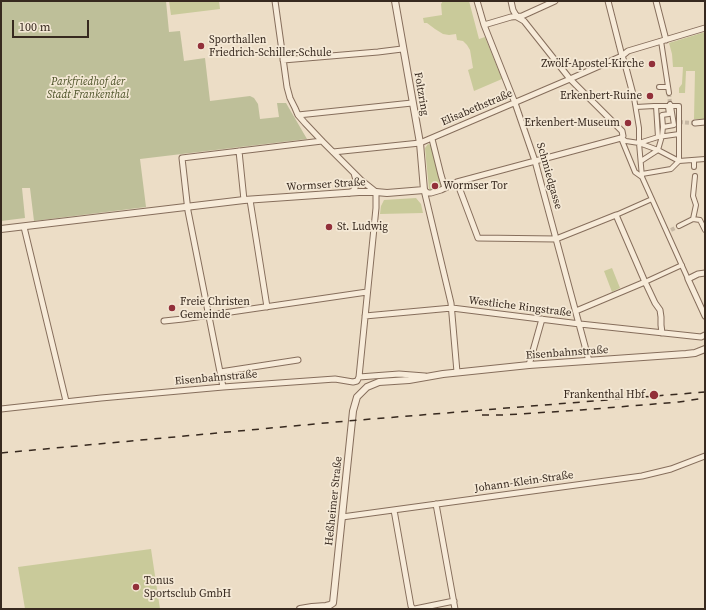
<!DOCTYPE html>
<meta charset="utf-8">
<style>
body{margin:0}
#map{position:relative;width:706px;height:610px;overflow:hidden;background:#ecddc6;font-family:"Source Serif 4",serif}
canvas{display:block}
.frame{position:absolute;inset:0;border:2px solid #37291f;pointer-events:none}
.scale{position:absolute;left:12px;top:20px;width:77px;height:18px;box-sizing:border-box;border:2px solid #37291f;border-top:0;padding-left:5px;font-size:12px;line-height:14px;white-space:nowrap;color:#37291f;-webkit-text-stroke:3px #f4e8d5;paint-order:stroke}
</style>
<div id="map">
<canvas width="706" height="610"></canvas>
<div class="frame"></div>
<div class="scale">100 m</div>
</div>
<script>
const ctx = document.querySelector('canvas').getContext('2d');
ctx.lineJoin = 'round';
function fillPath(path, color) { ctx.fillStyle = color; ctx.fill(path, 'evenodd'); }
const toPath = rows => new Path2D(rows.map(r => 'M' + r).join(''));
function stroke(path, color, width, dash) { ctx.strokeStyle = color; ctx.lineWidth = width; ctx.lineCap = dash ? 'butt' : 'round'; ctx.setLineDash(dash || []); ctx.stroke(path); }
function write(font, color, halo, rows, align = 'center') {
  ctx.font = font + ' "Source Serif 4",serif'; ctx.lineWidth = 3.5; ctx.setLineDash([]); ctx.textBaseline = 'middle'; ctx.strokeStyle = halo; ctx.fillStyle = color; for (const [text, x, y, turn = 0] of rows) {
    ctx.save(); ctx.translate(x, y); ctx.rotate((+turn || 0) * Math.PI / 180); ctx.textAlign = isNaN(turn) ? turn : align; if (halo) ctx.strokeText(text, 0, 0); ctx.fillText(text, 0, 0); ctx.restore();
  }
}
const green = toPath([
 [169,1,219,1,220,9,171,15],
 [443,1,469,1,479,39,485,37,502,79,474,91,468,70,473,68,470,50,467,45,463,41,457,40,456,34,449,35,443,34,435,29,427,23,424,23,423,18,442,15,441,4],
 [705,32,705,119,694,119,695,71,686,71,685,93,679,93,679,88,682,84,683,67,673,67,672,54,669,43],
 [428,144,433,146,439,178,442,186,441,188,431,191,429,189,425,148],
 [416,198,421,204,423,213,380,214,381,206,384,200],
 [612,268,620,288,612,292,604,271],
 [151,549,160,609,25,609,18,567]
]);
const cemetery = toPath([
 [1,1,166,1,169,32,180,31,184,61,205,58,210,101,250,96,254,98,258,104,260,119,279,117,277,103,286,103,307,139,140,159,146,207,34,221,30,188,22,188,25,218,1,221]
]);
const pedestrianTunnel = toPath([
 [669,93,670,104],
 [679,122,693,123],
 [671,230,679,226]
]);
const pedestrian = toPath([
 [661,41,669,93],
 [659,87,668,87],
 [634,98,639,128,639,143,642,177,688,279],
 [670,104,671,106,668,107,669,114,662,115,663,127,674,125,671,106],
 [656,106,658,137],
 [636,107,654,106,679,106,679,161,671,169,642,174],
 [621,138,626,141,639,143,658,150,679,161,705,159],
 [621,138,635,172,642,177],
 [639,143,658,137,679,134],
 [694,160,694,167],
 [641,161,658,150,662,136,663,127],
 [695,176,693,196,696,205,693,219,700,220,705,230],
 [616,215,652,199],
 [679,226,693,219],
 [645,282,682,265]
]);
const minor = toPath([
 [275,1,287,87,290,98,295,108,298,115,305,123,322,141,361,180,376,192,376,208,359,377],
 [477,1,484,25,515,103,535,161,589,361],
 [608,1,622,56,625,64,634,98],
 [656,1,666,40],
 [484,25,511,17,522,16,555,1],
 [283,60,378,52,402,49],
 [298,115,412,103],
 [695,123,705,122],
 [432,139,441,175,445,188],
 [239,151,244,200],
 [333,152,420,143,570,79,622,56,628,51,705,28],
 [457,182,478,238,556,239,616,215,645,282,647,286,655,303,660,310,661,317,661,325,662,333],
 [424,190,428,193,431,193,441,190,457,182,621,138,623,136,622,131,570,79,524,21,517,17,513,10,511,1],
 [424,190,451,303,457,372],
 [349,193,353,191,355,188,356,184,356,180,354,173],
 [250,200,267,307],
 [24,227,66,401],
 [705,273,698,274,688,279,705,316],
 [576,311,645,282],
 [365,316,452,308,580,324,701,337,705,335],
 [164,321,183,319,367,292],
 [529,365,542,319],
 [220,372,298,360],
 [223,387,188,211,182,158,322,141],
 [1,409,101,398,223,387,335,379,353,382,357,381,359,377,399,374,425,376],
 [436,504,455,609],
 [394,510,411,606,413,609],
 [342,517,642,476,671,469,705,456],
 [415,609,454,601]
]);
const tertiary = toPath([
 [1,229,244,200,359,192,376,192,387,193,424,190,420,143,395,1],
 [300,609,312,607,326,606,330,605,333,603,353,411,357,397,367,387,379,382,409,380,443,374,529,365,686,354,695,353,705,349]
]);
const rail = toPath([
 [482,415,504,415,581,410,679,402,705,398],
 [1,453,347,421,705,392]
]);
const markers = [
 [201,46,4,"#92303a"],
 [652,64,4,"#92303a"],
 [650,96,4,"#92303a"],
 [628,123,4,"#92303a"],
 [435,186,4,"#92303a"],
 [329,227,4,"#92303a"],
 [172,308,4,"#92303a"],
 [654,395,5,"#92303a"],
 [136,587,4,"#92303a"]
];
const poiNames = [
 ["Sporthallen",209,40],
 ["Friedrich-Schiller-Schule",209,53],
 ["Zwölf-Apostel-Kirche",644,64,"right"],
 ["Erkenbert-Ruine",642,96,"right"],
 ["Erkenbert-Museum",620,123,"right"],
 ["Wormser Tor",443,186],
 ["St. Ludwig",337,227],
 ["Freie Christen",180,302],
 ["Gemeinde",180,315],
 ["Frankenthal Hbf",645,395,"right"],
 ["Tonus",144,581],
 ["Sportsclub GmbH",144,594]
];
const parkNames = [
 ["Parkfriedhof der",88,82],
 ["Stadt Frankenthal",88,95]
];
const streetNames = [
 ["Foltzring",421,94,80],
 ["Elisabethstraße",477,108,-23],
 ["Schmiedgasse",549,176,74],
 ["Wormser Straße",326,185,-4],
 ["Westliche Ringstraße",520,307,7],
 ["Eisenbahnstraße",567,353,-4],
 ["Eisenbahnstraße",216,378,-5],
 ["Johann-Klein-Straße",524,482,-8],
 ["Heßheimer Straße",334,501,-84]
];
fillPath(green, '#c9ca9a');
fillPath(cemetery, '#bebf99');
stroke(pedestrianTunnel, '#c8b9a5', 4, [4, 2]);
stroke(pedestrian, '#866e5c', 6);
stroke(minor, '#866e5c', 7);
stroke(tertiary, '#866e5c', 8);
stroke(pedestrian, '#f7ebd9', 4);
stroke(minor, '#f7ebd9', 5);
stroke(tertiary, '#f7ebd9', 6);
stroke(rail, '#37291f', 1.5, [7, 7]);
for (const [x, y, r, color] of markers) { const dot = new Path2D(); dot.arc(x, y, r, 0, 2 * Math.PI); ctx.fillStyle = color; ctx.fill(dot); stroke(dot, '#f4e8d5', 1.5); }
write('11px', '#37291f', '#f4e8d5', poiNames, 'left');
write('italic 11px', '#4c5227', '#f4e8d5', parkNames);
write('11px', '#37291f', '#f4e8d5', streetNames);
</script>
